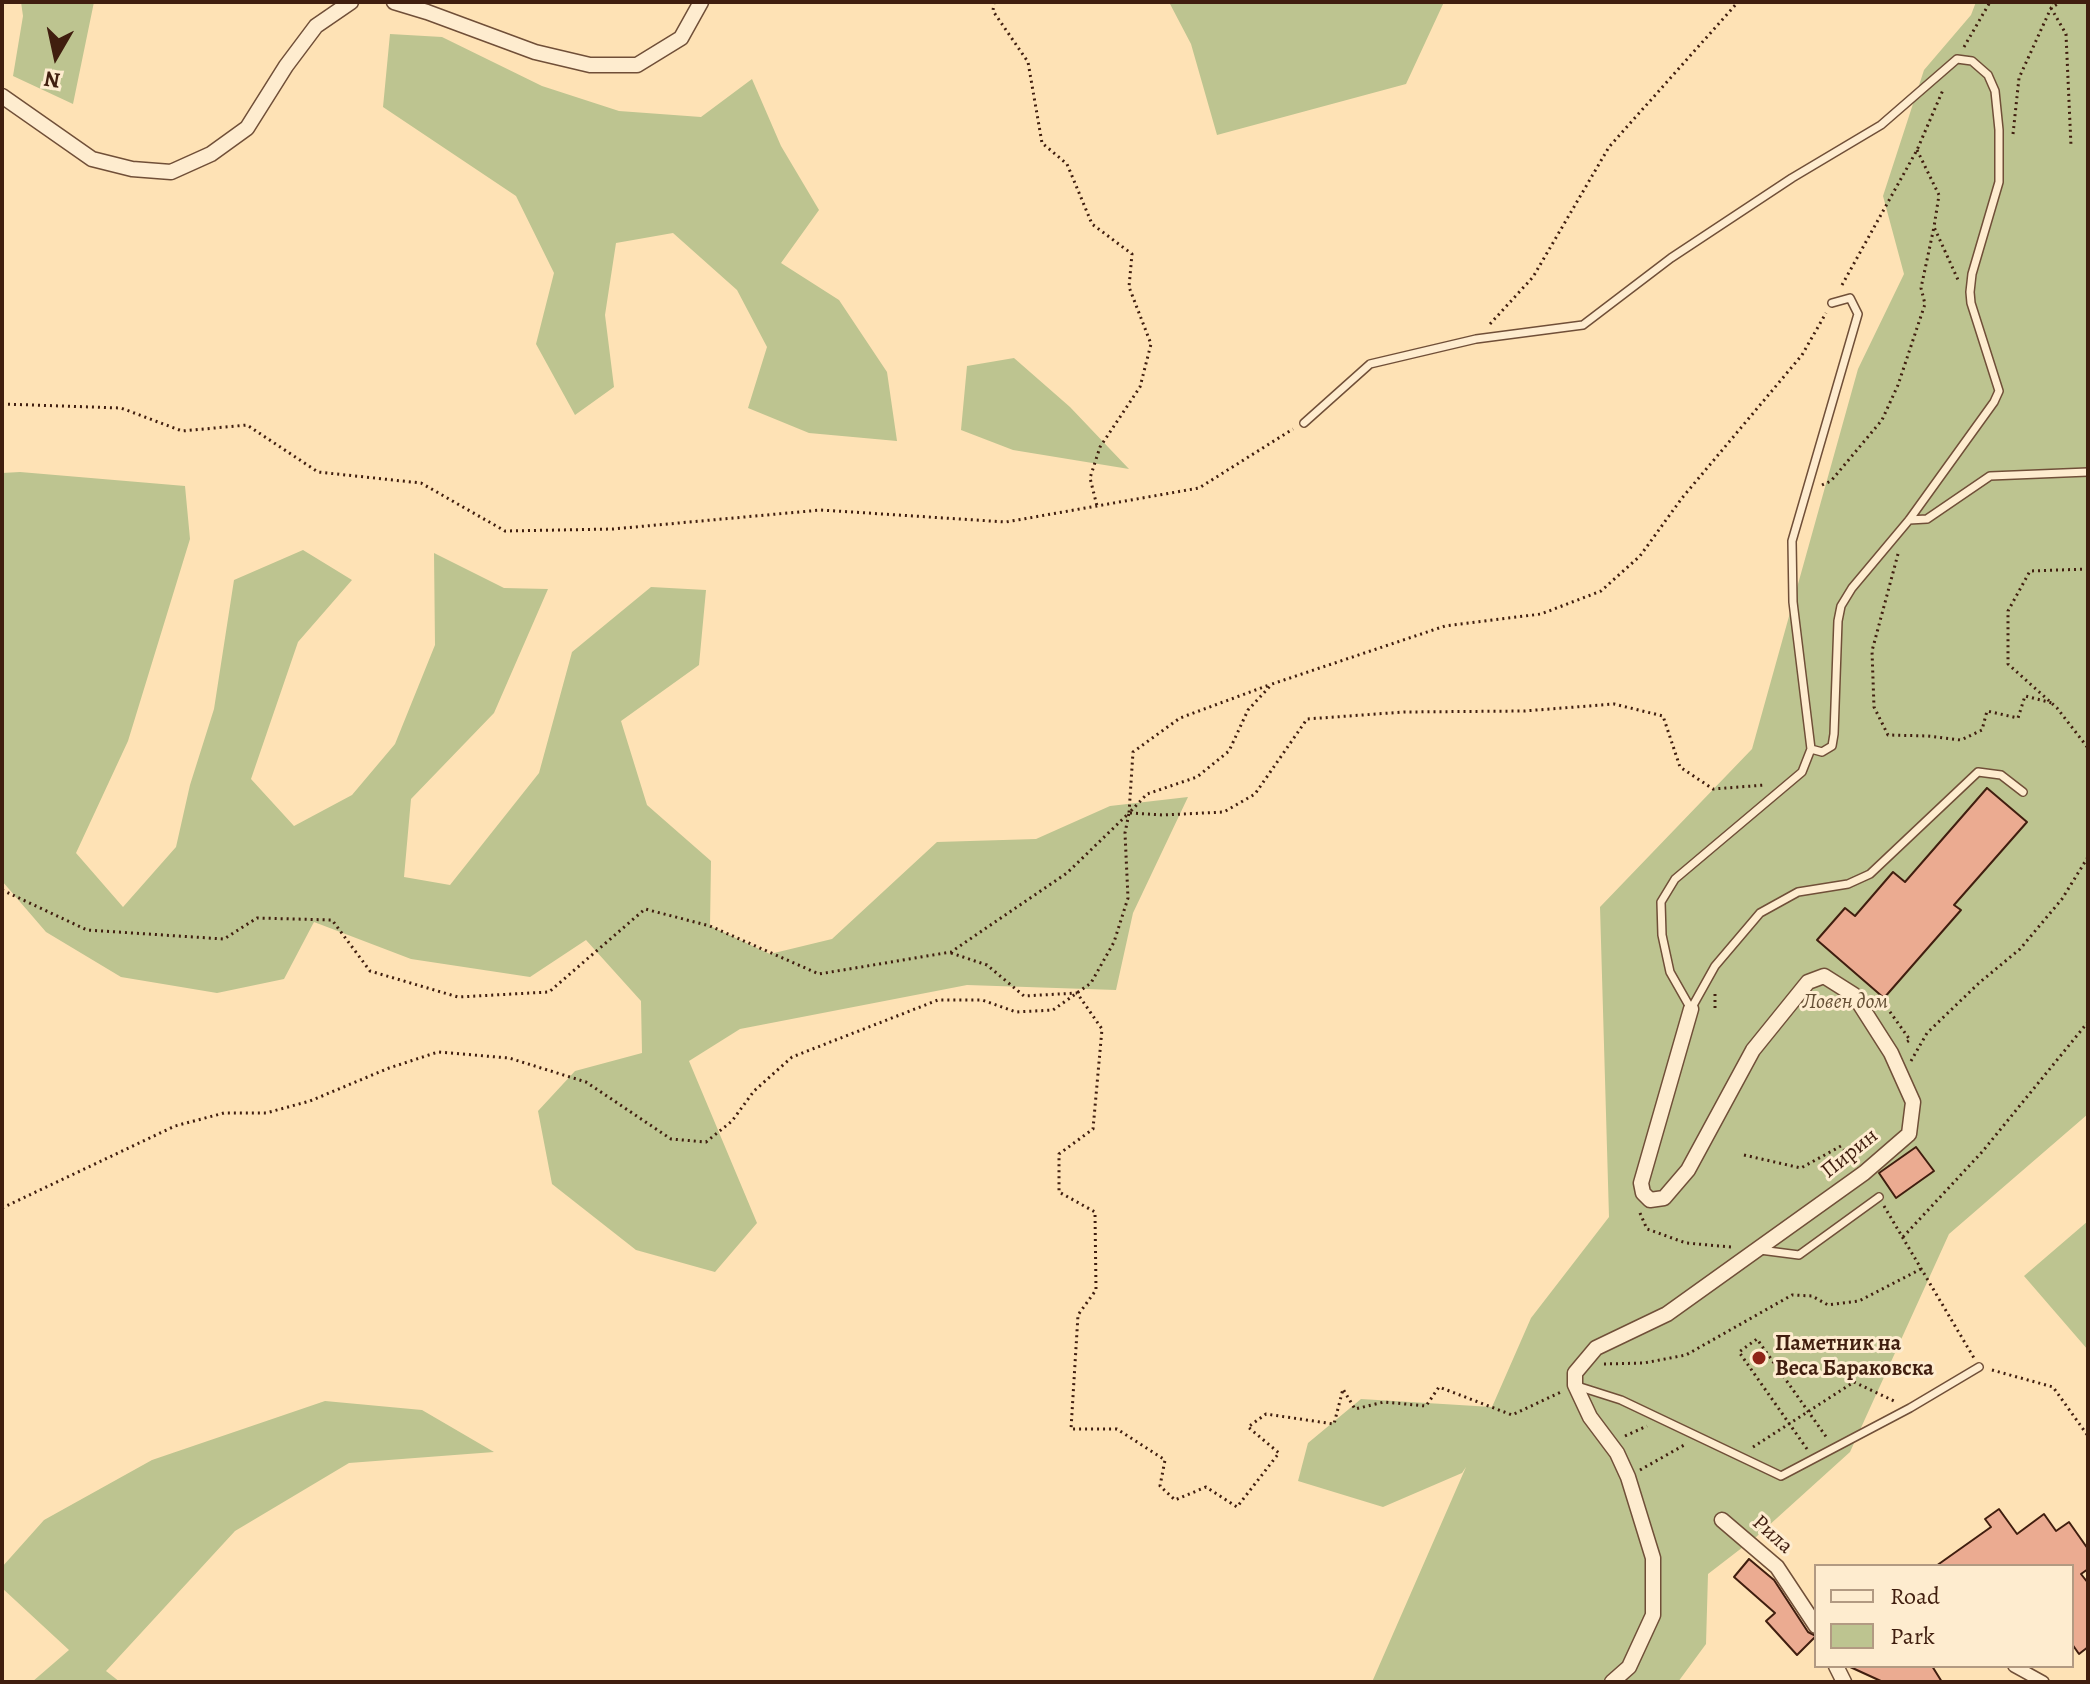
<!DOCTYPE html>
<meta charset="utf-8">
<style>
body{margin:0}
#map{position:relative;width:2090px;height:1684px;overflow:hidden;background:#fee2b5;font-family:Alegreya,serif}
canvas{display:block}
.frame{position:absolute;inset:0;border:4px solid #401e0f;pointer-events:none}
.legend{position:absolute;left:1814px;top:1564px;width:260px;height:104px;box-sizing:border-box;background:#feeccf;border:2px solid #b29a82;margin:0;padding:10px 14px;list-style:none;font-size:24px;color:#401e0f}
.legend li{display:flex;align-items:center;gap:16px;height:40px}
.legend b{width:40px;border:2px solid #b29a82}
.north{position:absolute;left:16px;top:16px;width:80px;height:80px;-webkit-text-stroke:6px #feeccf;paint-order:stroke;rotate:189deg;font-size:22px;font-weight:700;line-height:32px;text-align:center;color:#401e0f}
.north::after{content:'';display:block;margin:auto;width:28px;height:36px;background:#401e0f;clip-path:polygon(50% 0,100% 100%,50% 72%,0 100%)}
</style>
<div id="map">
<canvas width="2090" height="1684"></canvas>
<div class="frame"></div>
<ul class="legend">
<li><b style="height:10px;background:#feeccf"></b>Road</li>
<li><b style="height:22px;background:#bdc490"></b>Park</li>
</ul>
<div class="north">N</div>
</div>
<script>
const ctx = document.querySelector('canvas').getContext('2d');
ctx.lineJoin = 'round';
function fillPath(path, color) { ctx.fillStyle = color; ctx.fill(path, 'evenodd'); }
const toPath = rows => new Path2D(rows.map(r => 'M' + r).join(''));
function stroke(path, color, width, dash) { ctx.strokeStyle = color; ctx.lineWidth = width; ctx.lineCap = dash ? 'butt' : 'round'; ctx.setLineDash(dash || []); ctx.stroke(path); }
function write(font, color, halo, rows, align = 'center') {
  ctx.font = font + ' Alegreya,serif'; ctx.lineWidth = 6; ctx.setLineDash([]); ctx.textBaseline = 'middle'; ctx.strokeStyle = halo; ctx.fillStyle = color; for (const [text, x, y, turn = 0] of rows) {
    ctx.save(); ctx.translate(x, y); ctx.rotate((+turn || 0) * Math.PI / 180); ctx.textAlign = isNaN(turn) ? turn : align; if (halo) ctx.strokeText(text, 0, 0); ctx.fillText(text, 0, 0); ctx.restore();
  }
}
const green = toPath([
 [21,2,94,2,73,104,13,76,23,16],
 [1169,2,1444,2,1406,84,1217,135,1191,44],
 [1976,2,2088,2,2088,1114,1949,1234,1850,1452,1756,1537,1708,1574,1706,1644,1678,1682,1372,1682,1466,1467,1462,1473,1383,1507,1298,1481,1308,1443,1361,1399,1492,1407,1531,1318,1609,1217,1600,907,1752,749,1858,369,1904,274,1883,196,1924,70,1971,15],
 [390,34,442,37,542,86,619,111,701,117,752,79,781,146,819,210,781,263,839,300,887,372,897,441,809,433,748,408,767,347,737,290,673,233,616,243,605,315,614,387,575,415,536,344,554,273,516,196,383,107],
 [1014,358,1070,407,1129,469,1013,450,961,430,967,366],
 [20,472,185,486,190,539,128,741,76,853,123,907,176,847,190,785,214,709,234,580,303,550,352,580,298,642,251,779,294,826,352,795,395,744,435,645,434,553,504,588,548,589,494,713,411,799,404,877,450,885,539,773,572,652,651,587,706,590,699,665,621,721,647,805,711,861,710,926,770,954,832,939,937,842,1036,839,1110,806,1188,797,1133,913,1116,990,967,985,740,1029,689,1061,757,1223,715,1272,636,1250,552,1184,538,1111,575,1071,642,1053,641,1001,586,940,530,977,411,959,314,922,284,979,217,993,121,977,46,932,2,881,2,473],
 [2088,1221,2088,1350,2024,1276],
 [325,1401,422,1410,494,1452,349,1463,235,1531,106,1671,120,1682,32,1682,69,1650,2,1588,2,1567,44,1520,152,1460]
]);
const building = toPath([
 [1987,788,2027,822,1954,905,1961,910,1884,998,1817,940,1845,908,1855,916,1893,872,1905,882,1987,788],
 [1916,1147,1934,1171,1896,1198,1879,1173,1916,1147],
 [1999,1509,2017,1534,2044,1514,2056,1531,2069,1522,2088,1549,2088,1569,2081,1574,2088,1583,2088,1647,2079,1654,2072,1644,2072,1566,1936,1566,1991,1527,1985,1519,1999,1509],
 [1749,1559,1774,1580,1808,1632,1816,1636,1797,1655,1766,1621,1775,1613,1734,1577,1749,1559],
 [1848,1666,1932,1666,1942,1682,1883,1682,1848,1666]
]);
const path = toPath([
 [994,2,993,11,1028,62,1042,143,1067,164,1092,224,1132,254,1129,287,1151,344,1140,387,1100,447,1090,478,1097,506],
 [2052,2,2051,8,2066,34,2071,146],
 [1964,47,1990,2],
 [2013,134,2019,78,2051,8,2061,2],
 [1917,150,1939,195,1934,227,1959,282],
 [1842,285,1917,150,1943,90],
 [1490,324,1533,277,1609,147,1738,2],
 [2,404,121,408,182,431,247,425,318,472,421,483,505,531,613,529,821,510,1006,522,1199,488,1293,429],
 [1822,485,1831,481,1882,420,1898,385,1925,304,1921,288,1934,227],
 [1898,554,1872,651,1874,707,1888,735,1928,736,1961,740,1982,730,1987,711,2018,718,2025,696,2052,703],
 [2088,569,2030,571,2008,611,2008,664,2057,708,2088,748],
 [1130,813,1163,815,1224,812,1255,794,1307,719,1404,712,1524,711,1614,704,1663,716,1680,767,1713,789,1765,785],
 [2,890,87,930,224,939,257,918,332,920,370,971,458,997,549,992,645,909,710,926,819,974,951,952,1067,873,1129,813,1133,752,1180,718,1269,685],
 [951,953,987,965,1024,996,1077,993,1102,1029,1093,1129,1059,1154,1059,1192,1095,1212,1096,1290,1078,1315,1071,1429,1117,1429,1165,1460,1160,1486,1175,1500,1206,1487,1237,1507,1279,1453,1248,1427,1266,1414,1334,1424,1343,1389,1355,1409,1384,1402,1426,1406,1439,1387,1512,1415,1561,1392],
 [1715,994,1715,1010],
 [1883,1002,1910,1040,1905,1043],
 [1911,1061,1927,1033,1979,983,2020,949,2062,899,2088,857],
 [1744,1155,1801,1168,1841,1146,1853,1160],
 [1884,1206,1974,1358],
 [2,1208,175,1126,224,1113,266,1113,310,1101,389,1068,438,1052,509,1058,586,1082,671,1139,706,1142,732,1121,754,1091,792,1057,938,1000,982,1000,1016,1012,1053,1010,1091,983,1114,942,1128,898,1125,833,1129,813,1147,794,1197,777,1229,751,1248,710,1272,684,1445,626,1541,614,1601,591,1640,556,1682,498,1802,355,1826,313],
 [1640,1213,1647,1229,1686,1243,1731,1247],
 [1903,1237,1982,1152,2088,1022],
 [1604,1364,1644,1363,1686,1355,1792,1295,1812,1296,1828,1305,1859,1301,1921,1269],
 [1992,1370,2053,1387,2088,1436],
 [1625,1436,1647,1426],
 [1753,1447,1854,1382,1894,1401],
 [1807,1449,1739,1352,1757,1339,1827,1438],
 [1640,1470,1686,1444],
 [2088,1472,2088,1474],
 [2087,1581,2088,1581]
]);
const service = toPath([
 [1304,423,1370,364,1476,339,1583,325,1671,258,1792,178,1881,125,1957,59,1972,61,1988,75,1995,91,1999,130,1999,182,1972,274,1970,292,1971,303,1999,391,1994,402,1909,520,1852,588,1841,606,1838,621,1834,734,1832,746,1822,752,1811,749],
 [1909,520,1927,519,1990,476,2088,472],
 [1691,1009,1670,972,1662,935,1661,902,1675,879,1802,772,1811,749,1793,602,1792,541,1858,314,1850,298,1832,303],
 [1691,1009,1715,966,1760,913,1798,892,1848,884,1870,874,1978,772,2001,775,2023,792],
 [1760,1250,1799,1255,1879,1197],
 [1577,1386,1621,1400,1781,1476,1910,1408,1979,1367]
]);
const pedestrian = toPath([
 [2014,1666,2043,1682]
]);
const minor = toPath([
 [394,2,427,12,535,52,590,65,637,65,681,38,701,2],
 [2,96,92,159,132,169,171,172,211,154,247,128,286,66,316,26,351,2],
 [1722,1520,1777,1567,1816,1626],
 [1836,1666,1844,1682],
 [1612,1682,1629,1667,1653,1615,1653,1558,1628,1477,1617,1453,1590,1417,1575,1385,1575,1373,1596,1348,1667,1314,1864,1173,1909,1134,1913,1102,1891,1053,1854,995,1824,976,1808,982,1753,1050,1688,1170,1664,1198,1650,1200,1643,1193,1641,1183,1691,1009]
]);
const markers = [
 [1759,1358,8,"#8f2418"]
];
const parkNames = [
 ["Ловен дом",1845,1003]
];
const streetNames = [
 ["Пирин",1850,1154,-39],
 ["Рила",1772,1535,42]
];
const poiNames = [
 ["Паметник на",1775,1345],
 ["Веса Бараковска",1775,1370]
];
fillPath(green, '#bdc490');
fillPath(building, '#ebab91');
stroke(building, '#401e0f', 2);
stroke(service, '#704f38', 10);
stroke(pedestrian, '#704f38', 14);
stroke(minor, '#704f38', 17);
stroke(path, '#401e0f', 3, [2, 4]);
stroke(service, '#feeccf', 7);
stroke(pedestrian, '#feeccf', 11);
stroke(minor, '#feeccf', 14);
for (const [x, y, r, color] of markers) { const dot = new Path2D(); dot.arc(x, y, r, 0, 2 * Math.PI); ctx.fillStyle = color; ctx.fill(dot); stroke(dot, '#feeccf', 3); }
write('italic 22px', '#665036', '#feeccf', parkNames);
write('22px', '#401e0f', '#feeccf', streetNames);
write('bold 22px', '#401e0f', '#feeccf', poiNames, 'left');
</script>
